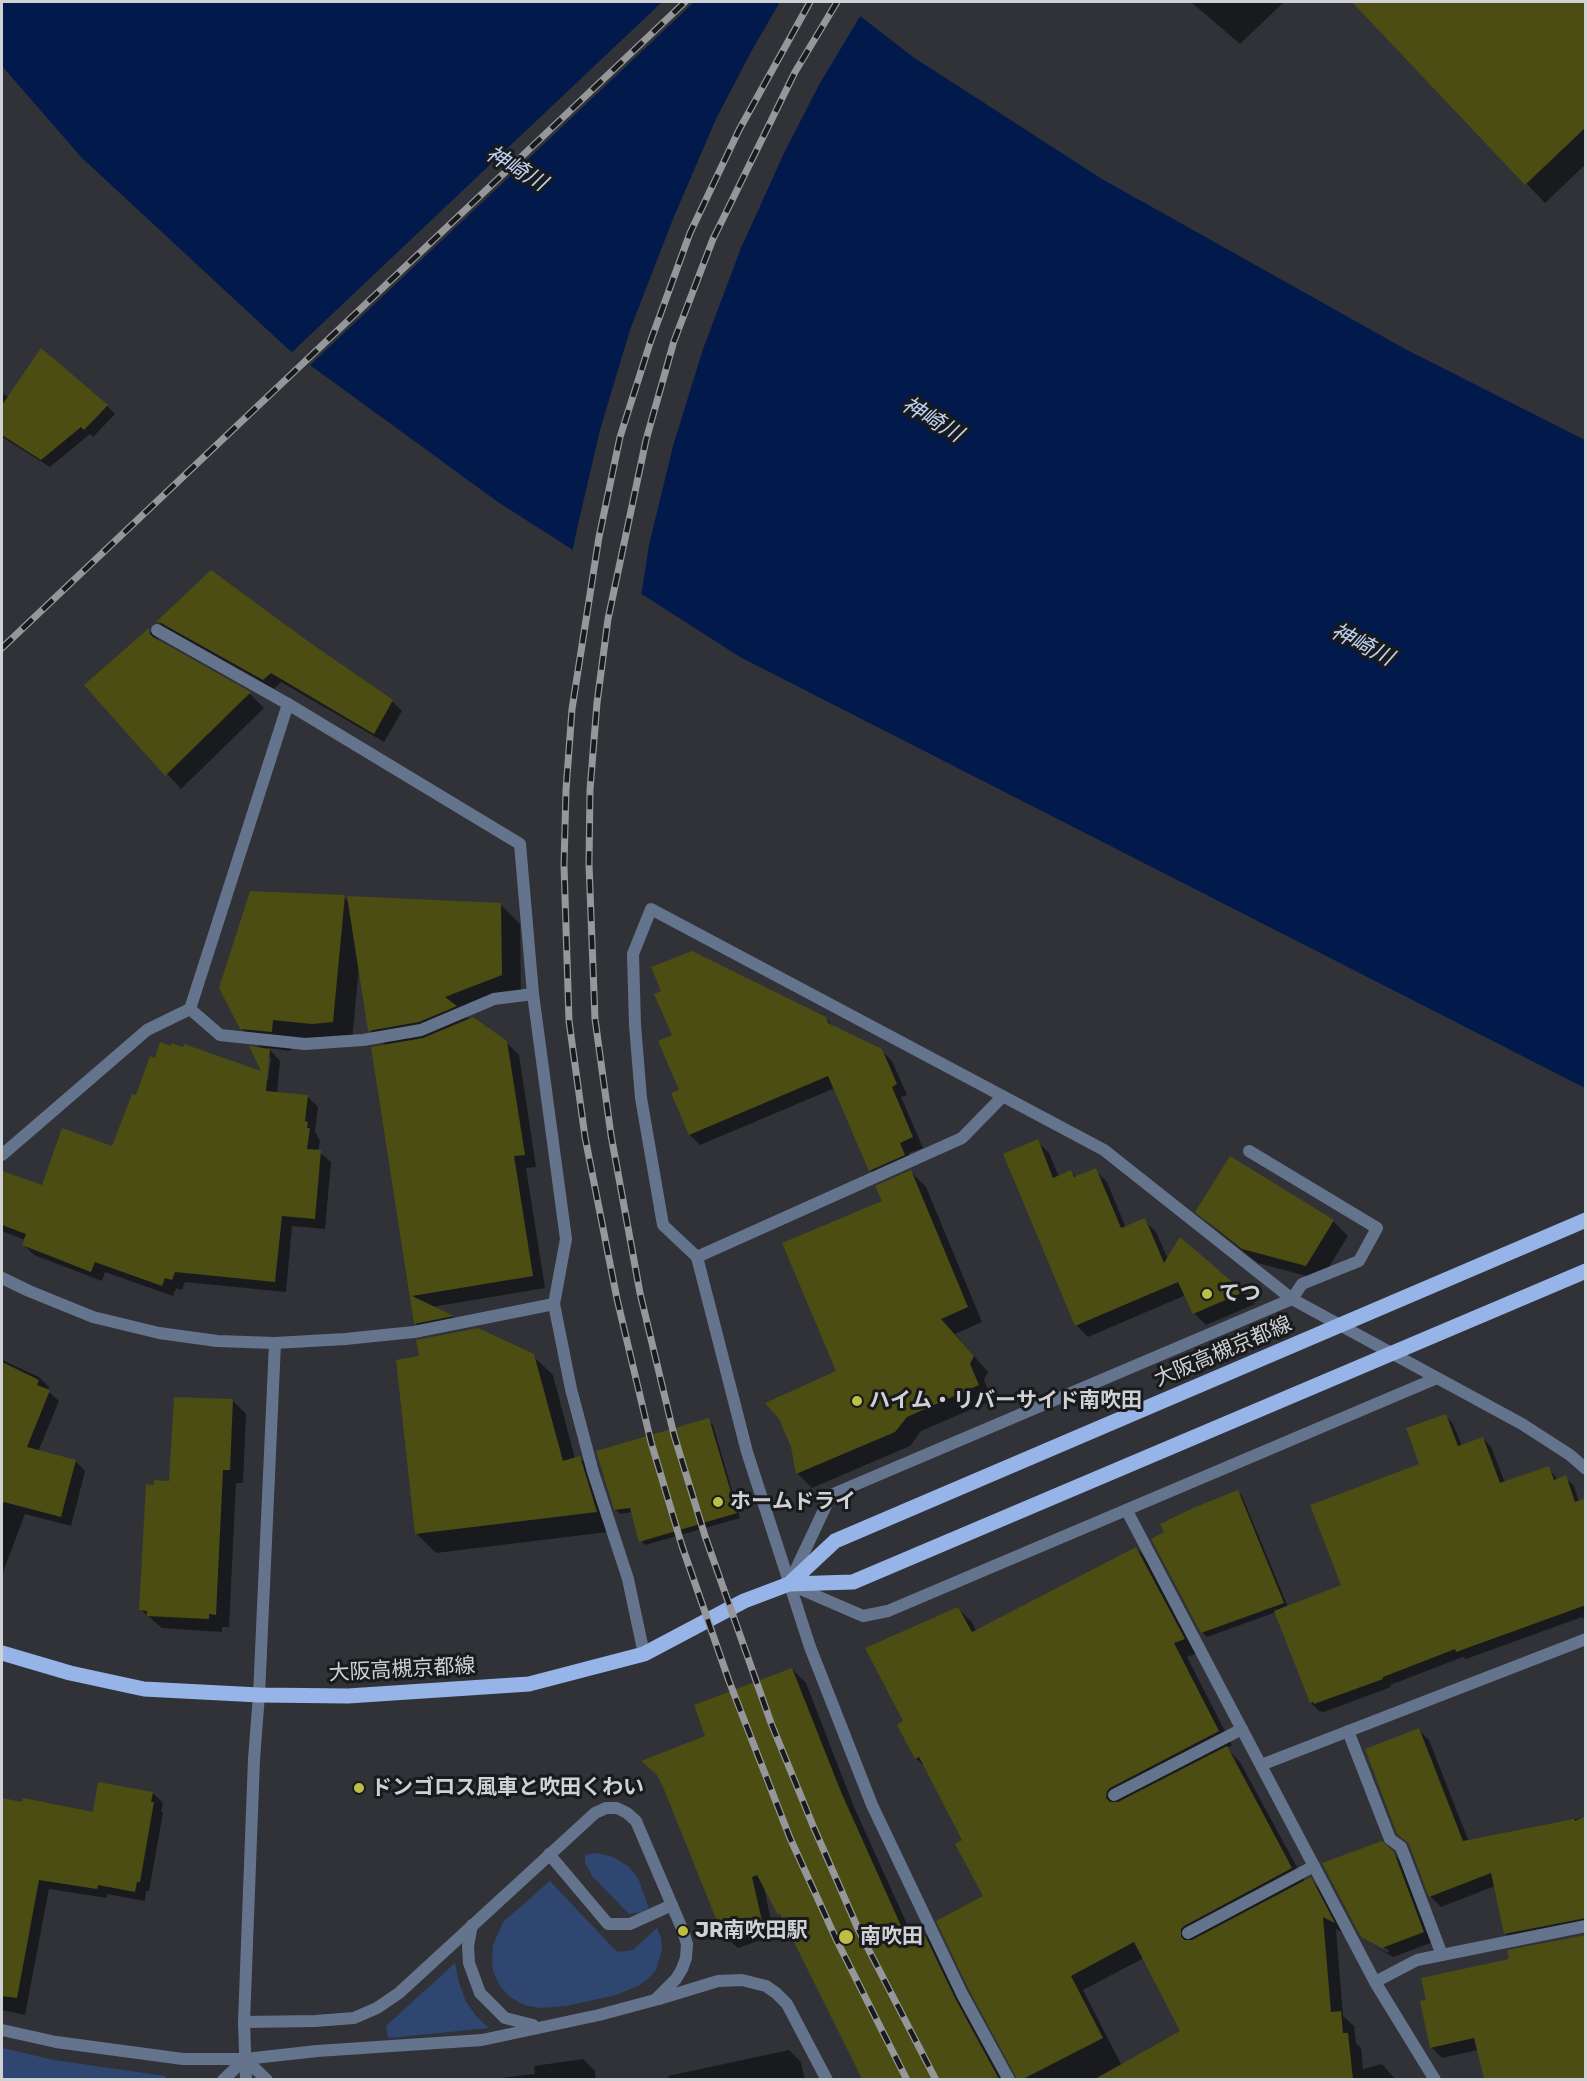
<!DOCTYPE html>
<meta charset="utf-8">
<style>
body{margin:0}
#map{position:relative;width:1587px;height:2081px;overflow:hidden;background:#303237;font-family:Rubik,sans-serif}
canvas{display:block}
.frame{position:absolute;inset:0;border:3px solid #d0d1d4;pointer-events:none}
</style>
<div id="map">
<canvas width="1587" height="2081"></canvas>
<div class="frame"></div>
</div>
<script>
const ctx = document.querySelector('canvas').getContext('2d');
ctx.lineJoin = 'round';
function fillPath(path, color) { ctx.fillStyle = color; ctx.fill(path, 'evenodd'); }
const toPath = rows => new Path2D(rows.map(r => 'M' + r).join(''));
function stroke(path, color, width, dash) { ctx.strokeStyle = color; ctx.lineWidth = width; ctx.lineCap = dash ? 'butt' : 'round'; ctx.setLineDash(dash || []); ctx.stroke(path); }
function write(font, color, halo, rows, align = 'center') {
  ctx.font = font + ' Rubik,"Noto Sans JP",sans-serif'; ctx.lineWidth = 6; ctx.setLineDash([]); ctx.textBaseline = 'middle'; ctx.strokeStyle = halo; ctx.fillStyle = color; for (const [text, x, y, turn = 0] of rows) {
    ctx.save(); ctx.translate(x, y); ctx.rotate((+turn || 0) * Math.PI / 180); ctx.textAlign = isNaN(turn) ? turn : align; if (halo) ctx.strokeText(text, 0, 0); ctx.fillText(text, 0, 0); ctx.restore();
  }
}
const green = toPath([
 [597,1853,613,1857,628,1866,638,1878,649,1908,642,1912,629,1914,592,1876,585,1863,585,1855],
 [550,1881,617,1952,633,1950,657,1928,661,1938,662,1950,656,1970,649,1978,640,1985,616,1995,566,2006,540,2008,524,2005,510,1997,500,1986,493,1971,492,1959,493,1945,503,1922],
 [455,1963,459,1983,466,2002,477,2017,489,2028,388,2038,386,2026],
 [2,2048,54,2060,165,2076,167,2079,2,2079]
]);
const water = toPath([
 [2,2,842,2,913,57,1102,179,1407,350,1585,440,1585,1088,740,657,498,502,288,349,81,157,2,66]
]);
const pier = toPath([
 [662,2,694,2,308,367,290,354],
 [780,2,847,2,862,13,820,83,785,151,741,248,703,349,673,446,649,545,641,597,572,553,577,529,600,430,630,330,673,219,716,119,752,50]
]);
const shadow = toPath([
 [1191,2,1284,2,1240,44],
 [1354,2,1586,2,1586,164,1545,203],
 [2,393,9,398,107,406,115,414,93,437,90,434,50,467,2,437],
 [158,622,308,644,392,701,402,711,384,742,281,682,274,689,167,631],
 [149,630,164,645,250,694,264,708,181,789,86,685],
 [344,897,350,903,500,904,520,924,521,995,465,1016,506,1042,519,1055,536,1167,526,1168,545,1288,432,1307,453,1317,464,1328,428,1335,415,1323,373,1048,386,1046,370,1030,359,967,352,1041,292,1039,291,1051,268,1048,280,1061,277,1093,307,1096,318,1107,315,1131,320,1141,318,1151,331,1162,325,1229,292,1226,286,1292,185,1282,182,1290,176,1288,173,1296,105,1272,102,1281,34,1255,24,1245,25,1240,2,1231,2,1189,43,1187,112,1148,264,1073,262,1049,241,1028],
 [268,1057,271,1057,268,1080,266,1080],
 [825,1018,834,1027,881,1050,892,1061,907,1095,901,1097,923,1148,909,1153,914,1165,880,1180,870,1170,835,1088,700,1145,690,1135],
 [1037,1141,1049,1153,1059,1177,1071,1172,1077,1178,1095,1170,1107,1182,1126,1228,1144,1220,1156,1232,1168,1259,1180,1240,1255,1304,1206,1325,1194,1313,1186,1295,1088,1337,1076,1325],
 [911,1172,926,1187,982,1322,955,1334,988,1372,984,1380,993,1400,921,1431,910,1446,812,1488,798,1474,793,1446,838,1372,884,1202],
 [1197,1212,1333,1221,1348,1236,1321,1280,1258,1263,1212,1226],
 [533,1356,553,1375,575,1459,580,1458,599,1477,616,1531,436,1553,417,1534],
 [2,1360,39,1377,49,1387,48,1391,59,1401,38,1452,75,1461,85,1471,71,1526,25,1514,2,1575],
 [233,1401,246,1414,243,1483,236,1483,229,1627,222,1627,222,1632,162,1628,141,1610,171,1483],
 [1445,1415,1453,1424,1462,1446,1483,1438,1491,1447,1505,1483,1548,1468,1558,1480,1565,1477,1574,1486,1579,1502,1586,1500,1586,1621,1582,1617,1466,1659,1463,1657,1390,1685,1391,1687,1324,1712,1319,1711,1311,1703,1276,1612,1207,1637,1202,1632,1238,1492,1242,1496,1288,1607,1343,1586,1421,1464],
 [708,1420,713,1425,740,1518,645,1545,641,1541,632,1512,620,1514,615,1509],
 [1136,1548,1150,1562,1197,1653,1187,1657,1232,1745,1226,1748,1240,1762,1305,1882,1310,1879,1324,1893,1346,1934,1336,1929,1343,2016,1354,2026,1356,2043,1361,2048,1363,2069,1382,2064,1396,2080,1018,2080,985,1897,964,1841,928,1770,916,1758,905,1722,958,1609,972,1622,976,1631],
 [1144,1958,1182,2032,1122,2066,1083,1990],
 [792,1669,806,1683,854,1807,912,1935,921,1930,935,1944,1004,2080,864,2080,784,1919,779,1914,764,1887,771,1921,768,1922,772,1936,738,1948,724,1935,707,1737],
 [1419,1730,1429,1740,1469,1842,1586,1817,1586,1930,1516,1944,1505,1933,1495,1886,1441,1907,1430,1896],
 [153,1793,163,1803,161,1811,163,1813,149,1891,146,1891,145,1901,107,1894,107,1898,49,1889,25,2015,2,2010,2,1799,94,1814],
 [1382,1843,1404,1864,1433,1942,1393,1957,1368,1943,1388,1953,1389,1950,1366,1938,1366,1940,1362,1936],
 [1586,1936,1586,2080,1485,2080,1478,2050,1442,2058,1431,2047,1511,1961],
 [789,2050,801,2062,805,2080,669,2080,668,2076],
 [583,2059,595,2071,596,2080,482,2080,535,2074,534,2066]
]);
const building = toPath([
 [1352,2,1586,2,1586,127,1525,185],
 [41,348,108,405,84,430,81,427,41,460,2,435,2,405],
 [211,570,309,642,393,700,374,734,271,673,263,680,161,623,156,622],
 [149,628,150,634,153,637,251,692,165,776,84,685],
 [250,891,345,895,333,1022,312,1024,273,1020,272,1032,240,1029,219,988],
 [347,896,501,903,502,975,445,997,457,1006,419,1022,368,1031],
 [692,951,826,1017,828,1023,882,1049,897,1084,892,1087,913,1137,900,1143,905,1155,869,1171,828,1076,689,1135,671,1093,679,1090,658,1041,672,1035,654,994,661,991,651,967],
 [473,1017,507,1041,525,1155,514,1156,533,1276,412,1296,454,1316,414,1324,371,1047,423,1038],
 [160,1042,171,1046,172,1043,183,1047,184,1044,261,1071,249,1046,270,1049,266,1091,308,1095,305,1121,308,1122,307,1128,310,1128,307,1149,321,1150,315,1219,282,1216,275,1282,175,1272,172,1280,165,1278,162,1286,95,1262,91,1272,22,1245,26,1234,2,1225,2,1171,42,1185,62,1128,112,1146,132,1094,136,1095,150,1056,155,1058],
 [1038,1139,1053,1178,1071,1170,1074,1177,1096,1168,1121,1228,1145,1218,1164,1263,1180,1237,1244,1292,1193,1314,1178,1282,1075,1326,1003,1154],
 [1230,1156,1334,1220,1306,1266,1242,1249,1195,1212],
 [911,1170,968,1307,941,1319,974,1356,970,1364,979,1385,907,1417,895,1432,796,1474,791,1447,779,1419,765,1403,836,1371,782,1243,882,1201,875,1186],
 [478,1328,534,1354,563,1461,580,1456,597,1512,415,1534,396,1360,419,1356,416,1340],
 [2,1362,39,1380,37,1385,50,1390,27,1447,76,1460,61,1517,4,1502,2,1505],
 [174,1397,233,1399,230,1470,223,1470,216,1615,209,1614,209,1619,147,1616,147,1611,139,1610,146,1484,154,1485,154,1480,169,1481],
 [1446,1414,1458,1446,1483,1437,1500,1483,1549,1466,1554,1480,1566,1475,1575,1502,1586,1498,1586,1605,1456,1652,1455,1649,1383,1677,1383,1679,1314,1704,1313,1702,1310,1703,1274,1611,1341,1585,1310,1505,1419,1464,1406,1428],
 [709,1418,737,1513,639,1542,630,1508,614,1510,596,1451],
 [1238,1490,1284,1603,1201,1633,1151,1539,1164,1532,1160,1524,1193,1508],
 [1136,1547,1185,1639,1174,1643,1219,1731,1110,1788,1107,1791,1106,1798,1110,1802,1118,1802,1227,1746,1292,1868,1184,1926,1181,1929,1181,1936,1184,1940,1192,1940,1311,1877,1335,1923,1323,1917,1331,2012,1341,2011,1343,2033,1348,2033,1353,2079,1095,2079,1180,2031,1134,1942,1071,1976,1103,2038,1023,2079,1017,2079,969,1990,936,1921,983,1896,955,1844,962,1840,919,1757,915,1759,897,1725,903,1721,865,1648,958,1607,972,1632],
 [792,1668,841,1792,906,1937,922,1929,955,1998,999,2079,862,2079,780,1914,778,1915,757,1875,752,1877,762,1921,723,1936,663,1787,657,1775,641,1761,705,1736,694,1705],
 [1419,1728,1463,1841,1574,1819,1575,1821,1586,1816,1586,1918,1504,1934,1491,1873,1429,1897,1409,1844,1397,1834,1365,1749],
 [98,1782,153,1792,151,1802,154,1802,140,1882,137,1882,135,1892,98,1885,97,1889,39,1880,17,1998,2,1996,2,1798,22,1802,23,1798,93,1812],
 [1382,1841,1394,1852,1424,1932,1382,1948,1361,1937,1322,1863],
 [1586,1935,1586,2079,1484,2079,1474,2038,1430,2048,1420,2001,1426,2000,1421,1978,1509,1959,1507,1950]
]);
const service = toPath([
 [157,630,288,704],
 [1249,1151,1377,1228,1359,1261,1302,1284,1292,1299],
 [1348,1731,1390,1839,1401,1847,1442,1955],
 [1114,1795,1242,1729],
 [549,1854,608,1924,630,1924,672,1905],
 [1188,1933,1314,1866]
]);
const minor = toPath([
 [190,1009,220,1035,305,1044,363,1040,421,1030,494,999,533,994],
 [1003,1096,962,1138,697,1257,663,1225,641,1098,635,1025,633,954,651,909,1104,1150,1292,1299,1522,1424,1570,1455,1586,1469],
 [2,1155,147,1030,190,1009,288,704,520,844,533,994,566,1239,554,1304,571,1389,593,1472,628,1579,644,1654],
 [2,1278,29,1291,93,1317,159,1333,217,1341,275,1343,345,1339,414,1332,554,1304],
 [1292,1299,831,1495,789,1584,863,1616,888,1611,1437,1378],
 [1127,1511,1375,1982,1435,2080],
 [1261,1765,1586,1639],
 [472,1925,468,1946,469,1963,480,1993,505,2018,533,2025],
 [1375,1982,1417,1960,1586,1926],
 [659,1999,718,1981,742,1980,766,1986,776,1993,787,2004,827,2080],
 [2,2030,56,2042,183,2059,245,2059,317,2051,482,2040,599,2015,655,2000,676,1979,682,1969,686,1958,687,1944,683,1931,636,1821,627,1813,617,1808,606,1808,595,1813,399,1993,377,2008,354,2018,315,2021,244,2022],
 [245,2059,267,2080],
 [223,2080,245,2059]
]);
const tertiary = toPath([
 [697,1257,747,1452,810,1647,872,1805,962,1994,1009,2080],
 [246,2080,244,2022,254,1759,259,1695,275,1343]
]);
const primary = toPath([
 [789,1584,835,1541,1586,1220],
 [2,1653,70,1673,144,1689,259,1695,348,1696,529,1684,644,1654,744,1601,789,1584,853,1582,1586,1271]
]);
const rail = toPath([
 [810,2,739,130,690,233,651,340,620,437,599,537,572,709,566,790,564,865,569,1021,585,1137,617,1299,651,1442,682,1546,729,1681,790,1838,837,1941,907,2080],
 [837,2,795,72,713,239,674,341,646,440,608,619,597,703,590,790,589,864,595,1019,611,1135,640,1293,674,1435,705,1536,771,1723,814,1828,859,1931,936,2080],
 [2,648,685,2]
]);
const markers = [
 [1207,1294,6,"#bcbf44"],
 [857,1401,6,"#bcbf44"],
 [718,1502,6,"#bcbf44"],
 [359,1788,6,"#bcbf44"],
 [683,1931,6,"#bcbf44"],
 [846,1937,8,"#bcbf44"]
];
const poiNames = [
 ["てつ",1219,1294],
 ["ハイム・リバーサイド南吹田",869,1401],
 ["ホームドライ",730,1502],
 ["ドンゴロス風車と吹田くわい",371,1788],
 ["JR南吹田駅",695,1931],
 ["南吹田",860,1937]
];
const streetNames = [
 ["大阪高槻京都線",1223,1352,-23],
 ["大阪高槻京都線",402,1670,-3]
];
const waterNames = [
 ["神崎川",516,169,31],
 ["神崎川",932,420,31],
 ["神崎川",1362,645,27]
];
fillPath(green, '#2f4671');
fillPath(water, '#021a4b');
fillPath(pier, '#303237');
fillPath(shadow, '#0007');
fillPath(building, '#4b4d13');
stroke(service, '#65748d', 12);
stroke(minor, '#65748d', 12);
stroke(tertiary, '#65748d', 12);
stroke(primary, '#96b4e8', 15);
stroke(rail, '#96979b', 7);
stroke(rail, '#191a1c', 4.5, [14]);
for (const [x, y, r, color] of markers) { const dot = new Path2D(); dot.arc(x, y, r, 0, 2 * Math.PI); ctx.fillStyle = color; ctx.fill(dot); stroke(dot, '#191a1c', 2); }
write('bold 21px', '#d0d1d4', '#191a1c', poiNames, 'left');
write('21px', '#d0d1d4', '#191a1c', streetNames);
write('italic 22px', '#bdd0f1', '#191a1c', waterNames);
</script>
